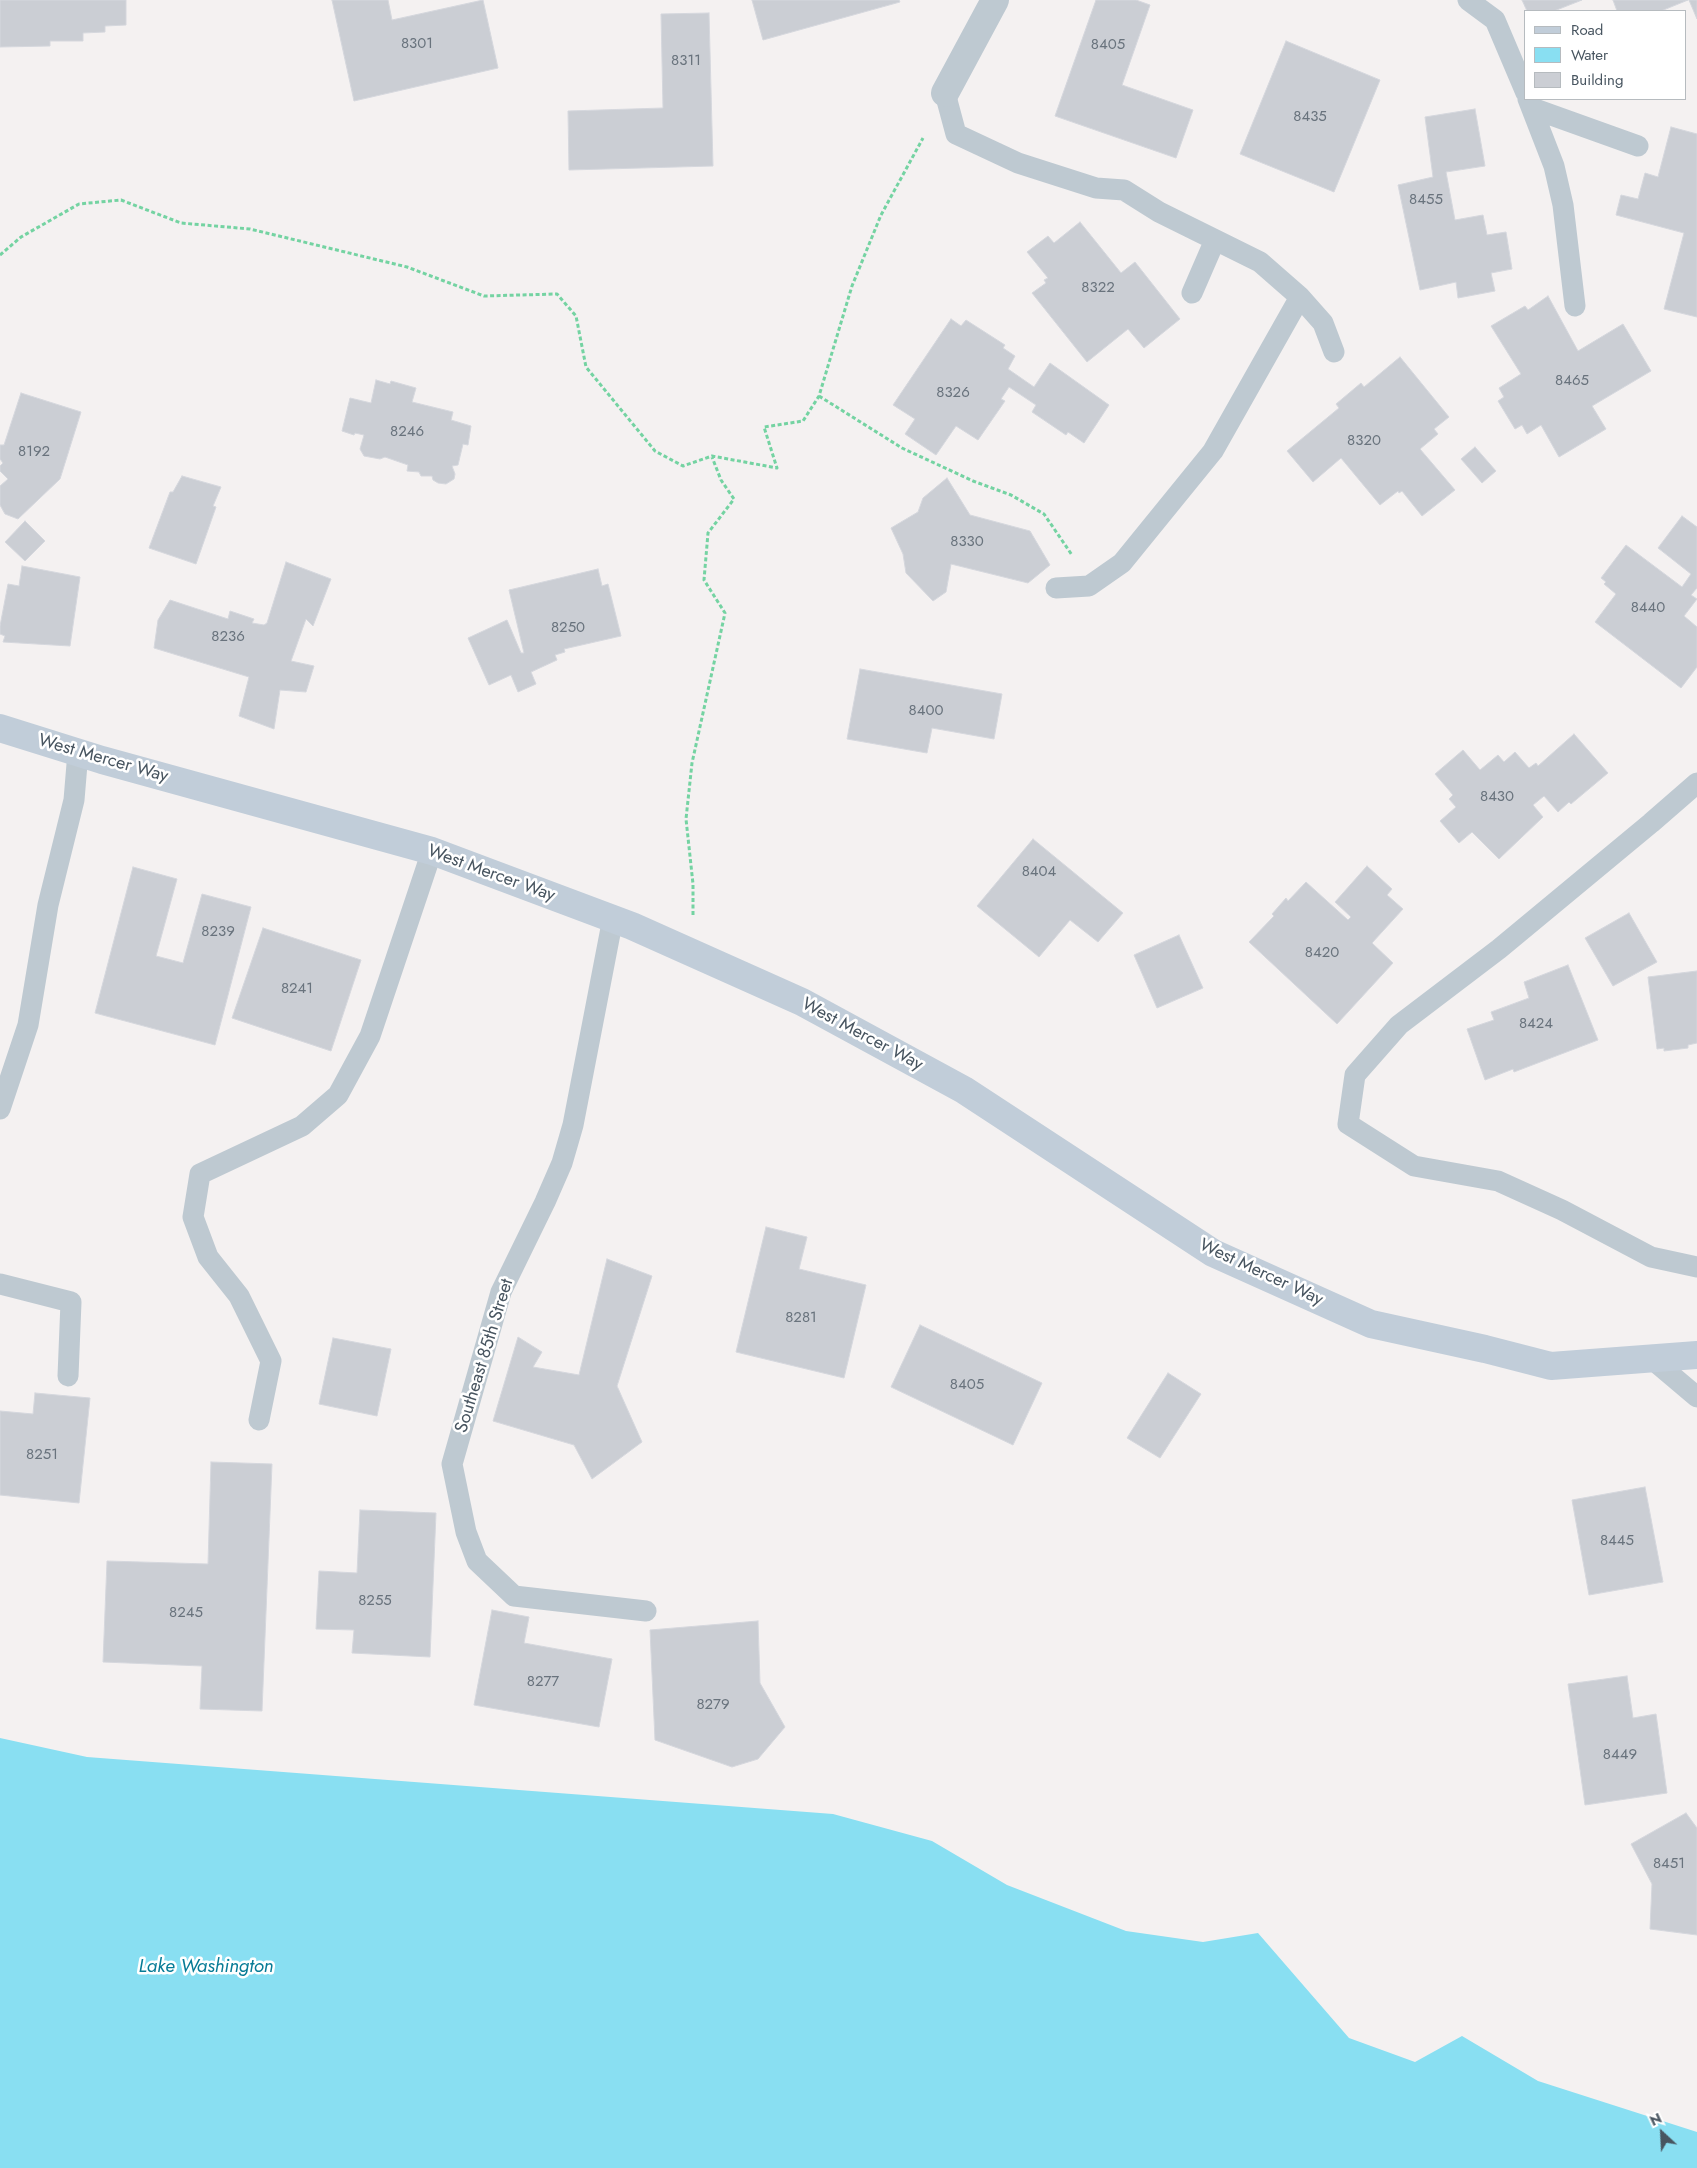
<!DOCTYPE html>
<style>
body{margin:0}
#map{position:relative;width:1697px;height:2168px;overflow:hidden;background:#f4f1f1;font-family:Jost,sans-serif}
canvas{display:block}
.legend{position:absolute;left:1524px;top:10px;width:162px;height:90px;box-sizing:border-box;background:#fff;border:1px solid #b6bbbf;margin:0;padding:6px 9px;list-style:none;font-size:15px;color:#485560}
.legend li{display:flex;align-items:center;gap:10px;height:25px}
.legend b{width:25px;border:1px solid #b6bbbf}
.north{position:absolute;left:1637px;top:2108px;width:50px;height:50px;-webkit-text-stroke:4px #fff;paint-order:stroke;rotate:335deg;font-size:14px;font-weight:700;line-height:20px;text-align:center;color:#485560}
.north::after{content:'';display:block;margin:auto;width:18px;height:22px;background:#485560;clip-path:polygon(50% 0,100% 100%,50% 72%,0 100%)}
</style>
<div id="map">
<canvas width="1697" height="2168"></canvas>
<ul class="legend">
<li><b style="height:6px;background:#c1cdd9"></b>Road</li>
<li><b style="height:14px;background:#89dff2"></b>Water</li>
<li><b style="height:14px;background:#cbced4"></b>Building</li>
</ul>
<div class="north">N</div>
</div>
<script>
const ctx = document.querySelector('canvas').getContext('2d');
ctx.lineJoin = 'round';
function fillPath(path, color) { ctx.fillStyle = color; ctx.fill(path, 'evenodd'); }
const toPath = rows => new Path2D(rows.map(r => 'M' + r).join(''));
function stroke(path, color, width, dash) { ctx.strokeStyle = color; ctx.lineWidth = width; ctx.lineCap = dash ? 'butt' : 'round'; ctx.setLineDash(dash || []); ctx.stroke(path); }
function write(font, color, halo, rows, align = 'center') {
  ctx.font = font + ' Jost,sans-serif'; ctx.lineWidth = 5; ctx.setLineDash([]); ctx.textBaseline = 'middle'; ctx.strokeStyle = halo; ctx.fillStyle = color; for (const [text, x, y, turn = 0] of rows) {
    ctx.save(); ctx.translate(x, y); ctx.rotate((+turn || 0) * Math.PI / 180); ctx.textAlign = isNaN(turn) ? turn : align; if (halo) ctx.strokeText(text, 0, 0); ctx.fillText(text, 0, 0); ctx.restore();
  }
}
const water = toPath([
 [0,1738,87,1757,833,1814,932,1841,1007,1885,1126,1931,1203,1942,1258,1933,1349,2038,1415,2062,1462,2036,1538,2081,1697,2132,1697,2168,0,2168]
]);
const building = toPath([
 [0,0,126,0,126,25,105,26,105,32,83,33,83,41,50,41,50,46,0,47,0,0],
 [332,0,388,0,392,20,483,0,498,68,354,101,332,0],
 [752,0,899,0,900,2,763,40,752,0],
 [1096,0,1136,0,1150,5,1122,85,1193,110,1176,158,1055,116,1096,0],
 [1522,0,1582,0,1554,11,1527,11,1522,0],
 [1613,0,1688,0,1661,11,1617,11,1613,0],
 [1689,0,1697,0,1697,19,1689,0],
 [709,13,713,166,569,170,568,111,663,108,661,14,709,13],
 [1286,41,1380,80,1334,192,1240,154,1286,41],
 [1475,109,1485,166,1446,172,1455,220,1483,215,1487,235,1506,232,1512,269,1491,273,1495,291,1458,298,1456,282,1420,290,1398,185,1433,177,1425,117,1475,109],
 [1671,127,1697,134,1697,317,1664,309,1684,233,1616,215,1621,195,1638,199,1645,173,1658,177,1671,127],
 [1080,222,1121,273,1135,262,1180,319,1144,348,1128,329,1087,362,1032,293,1046,283,1044,280,1048,278,1027,252,1048,236,1054,243,1080,222],
 [1548,296,1578,351,1623,324,1651,371,1592,406,1606,429,1559,457,1541,425,1527,434,1522,425,1515,429,1498,401,1504,397,1499,388,1521,374,1491,326,1525,306,1528,310,1548,296],
 [951,319,961,326,966,320,1005,345,1003,348,1015,356,1008,369,1034,387,1050,363,1109,405,1084,443,1068,432,1066,435,1032,412,1036,405,1009,387,1001,399,1005,401,978,440,956,426,936,455,905,434,915,419,893,405,951,319],
 [1400,357,1449,417,1434,429,1438,434,1420,449,1455,490,1422,516,1402,491,1399,493,1398,491,1380,505,1341,458,1313,482,1287,451,1339,408,1336,404,1361,383,1364,387,1400,357],
 [376,380,390,384,391,381,416,388,412,402,453,412,451,420,471,426,468,445,463,444,458,465,452,466,455,474,454,479,446,484,438,483,433,480,432,476,421,476,419,472,407,471,408,465,385,457,380,459,364,456,360,449,364,435,355,433,354,435,342,431,350,398,371,403,376,380],
 [21,393,81,412,60,479,18,519,5,514,0,505,0,486,8,479,0,471,0,466,3,463,0,459,0,445,4,445,21,393],
 [1475,447,1496,471,1482,483,1461,459,1475,447],
 [182,476,221,487,213,506,216,507,196,564,149,548,170,492,173,492,182,476],
 [947,478,970,515,1030,531,1050,565,1028,583,951,564,946,592,933,601,906,573,903,554,891,528,918,512,923,498,947,478],
 [1682,516,1697,527,1697,588,1691,595,1697,599,1684,616,1697,627,1697,667,1681,688,1595,622,1616,594,1604,584,1606,582,1601,578,1626,545,1682,587,1691,574,1658,548,1682,516],
 [25,521,45,541,25,561,5,542,25,521],
 [286,562,331,579,313,626,306,619,291,661,314,666,306,692,280,690,274,729,239,716,249,677,154,648,158,620,170,600,228,619,230,611,254,619,252,623,264,625,267,623,286,562],
 [22,566,80,577,70,646,3,642,5,636,0,634,0,626,8,584,19,586,22,566],
 [598,569,602,586,608,584,621,636,564,649,565,652,555,655,557,660,531,672,536,684,518,692,511,675,489,685,468,638,507,620,521,653,524,653,509,590,598,569],
 [860,669,1002,694,994,739,932,728,927,753,847,739,860,669],
 [1574,734,1608,773,1571,804,1569,802,1558,812,1544,796,1533,805,1543,817,1499,859,1472,832,1459,843,1440,821,1456,807,1449,799,1453,795,1435,774,1463,750,1480,770,1498,755,1504,762,1515,752,1529,768,1536,763,1538,766,1574,734],
 [1033,839,1123,913,1098,942,1070,920,1039,957,977,906,1033,839],
 [1367,866,1392,889,1387,895,1403,909,1372,943,1393,963,1337,1024,1249,942,1274,916,1272,914,1286,898,1288,901,1306,882,1348,920,1351,917,1335,902,1367,866],
 [133,867,177,879,156,956,183,963,202,894,251,907,215,1045,95,1013,133,867],
 [1629,913,1657,962,1613,986,1585,938,1629,913],
 [263,928,361,960,331,1051,232,1018,263,928],
 [1179,935,1203,988,1157,1008,1134,955,1179,935],
 [1568,965,1598,1040,1514,1072,1513,1069,1485,1080,1467,1029,1494,1020,1491,1012,1529,998,1524,982,1568,965],
 [1697,971,1697,1043,1688,1045,1688,1048,1664,1051,1664,1048,1657,1049,1648,977,1697,971],
 [766,1227,807,1237,799,1269,866,1285,844,1378,736,1352,766,1227],
 [607,1259,652,1276,617,1386,642,1442,592,1479,574,1445,493,1421,518,1337,542,1352,533,1367,579,1375,607,1259],
 [920,1325,1042,1383,1013,1445,891,1387,920,1325],
 [333,1338,391,1349,377,1416,319,1404,333,1338],
 [1168,1373,1201,1394,1160,1458,1127,1438,1168,1373],
 [35,1393,90,1398,79,1503,0,1495,0,1411,33,1414,35,1393],
 [211,1462,272,1464,262,1711,200,1709,202,1666,103,1662,107,1561,208,1564,211,1462],
 [1645,1487,1663,1582,1589,1595,1572,1500,1645,1487],
 [360,1510,436,1513,430,1657,352,1653,354,1630,316,1629,319,1571,357,1573,360,1510],
 [492,1610,529,1617,524,1643,612,1659,599,1727,474,1705,492,1610],
 [758,1621,760,1683,785,1727,758,1759,732,1767,655,1740,650,1630,758,1621],
 [1627,1676,1633,1718,1656,1714,1667,1793,1585,1805,1568,1684,1627,1676],
 [1686,1813,1697,1828,1697,1935,1650,1929,1652,1884,1631,1844,1686,1813]
]);
const path = toPath([
 [0,255,21,237,79,204,121,200,181,223,250,229,407,267,484,296,557,294,576,316,586,367,655,451,683,466,712,456,777,468,764,427,803,421,819,396,852,286,881,215,923,138],
 [819,396,902,448,973,481,1011,495,1044,514,1072,555],
 [693,915,693,884,686,819,692,763,725,613,704,580,708,533,734,499,721,480,712,457]
]);
const lane = toPath([
 [1468,0,1495,20,1526,93],
 [945,93,956,134,1018,163,1096,188,1124,190,1159,212,1260,262,1300,297,1323,323,1334,352],
 [1528,99,1554,166,1563,205,1575,306],
 [1532,108,1638,146],
 [1192,293,1215,240],
 [1056,588,1089,586,1122,563,1213,451,1300,297],
 [1697,783,1651,823,1499,949,1399,1025,1355,1075,1348,1124,1414,1166,1498,1181,1562,1210,1651,1257,1697,1267],
 [613,918,573,1125,562,1163,545,1202,501,1292,452,1464,466,1532,477,1561,514,1596,646,1611],
 [0,1109,28,1025,48,905,74,800,78,752],
 [0,1284,71,1302,68,1376],
 [1652,1359,1697,1397],
 [259,1420,271,1361,239,1296,208,1257,193,1217,200,1174,302,1126,338,1095,370,1036,432,851]
]);
const street = toPath([
 [945,93,995,0]
]);
const secondary = toPath([
 [0,728,102,760,432,851,632,926,802,1002,964,1090,1213,1253,1371,1324,1485,1349,1551,1366,1697,1355]
]);
const numberNames = [
 ["8301",417,44],
 ["8405",1108,45],
 ["8311",686,61],
 ["8435",1310,117],
 ["8455",1426,200],
 ["8322",1098,288],
 ["8465",1572,381],
 ["8326",953,393],
 ["8246",407,432],
 ["8320",1364,441],
 ["8192",34,452],
 ["8330",967,542],
 ["8440",1648,608],
 ["8250",568,628],
 ["8236",228,637],
 ["8400",926,711],
 ["8430",1497,797],
 ["8404",1039,872],
 ["8239",218,932],
 ["8420",1322,953],
 ["8241",297,989],
 ["8424",1536,1024],
 ["8281",801,1318],
 ["8405",967,1385],
 ["8251",42,1455],
 ["8445",1617,1541],
 ["8255",375,1601],
 ["8245",186,1613],
 ["8277",543,1682],
 ["8279",713,1705],
 ["8449",1620,1755],
 ["8451",1669,1864]
];
const streetNames = [
 ["West Mercer Way",103,759,16],
 ["West Mercer Way",491,874,20],
 ["West Mercer Way",862,1035,28],
 ["West Mercer Way",1261,1273,25],
 ["Southeast 85th Street",485,1356,-73]
];
const waterNames = [
 ["Lake Washington",206,1967]
];
fillPath(water, '#89dff2');
fillPath(building, '#cbced4');
stroke(building, '#d5d7dd', 1);
stroke(path, '#74d3a2', 3, [4, 2.5]);
stroke(lane, '#bec9d1', 21);
stroke(street, '#bec9d1', 28);
stroke(secondary, '#c1cdd9', 28);
write('15px', '#69737d', null, numberNames);
write('18px', '#485560', '#fff', streetNames);
write('italic 19px', '#067b96', '#fff', waterNames);
</script>
